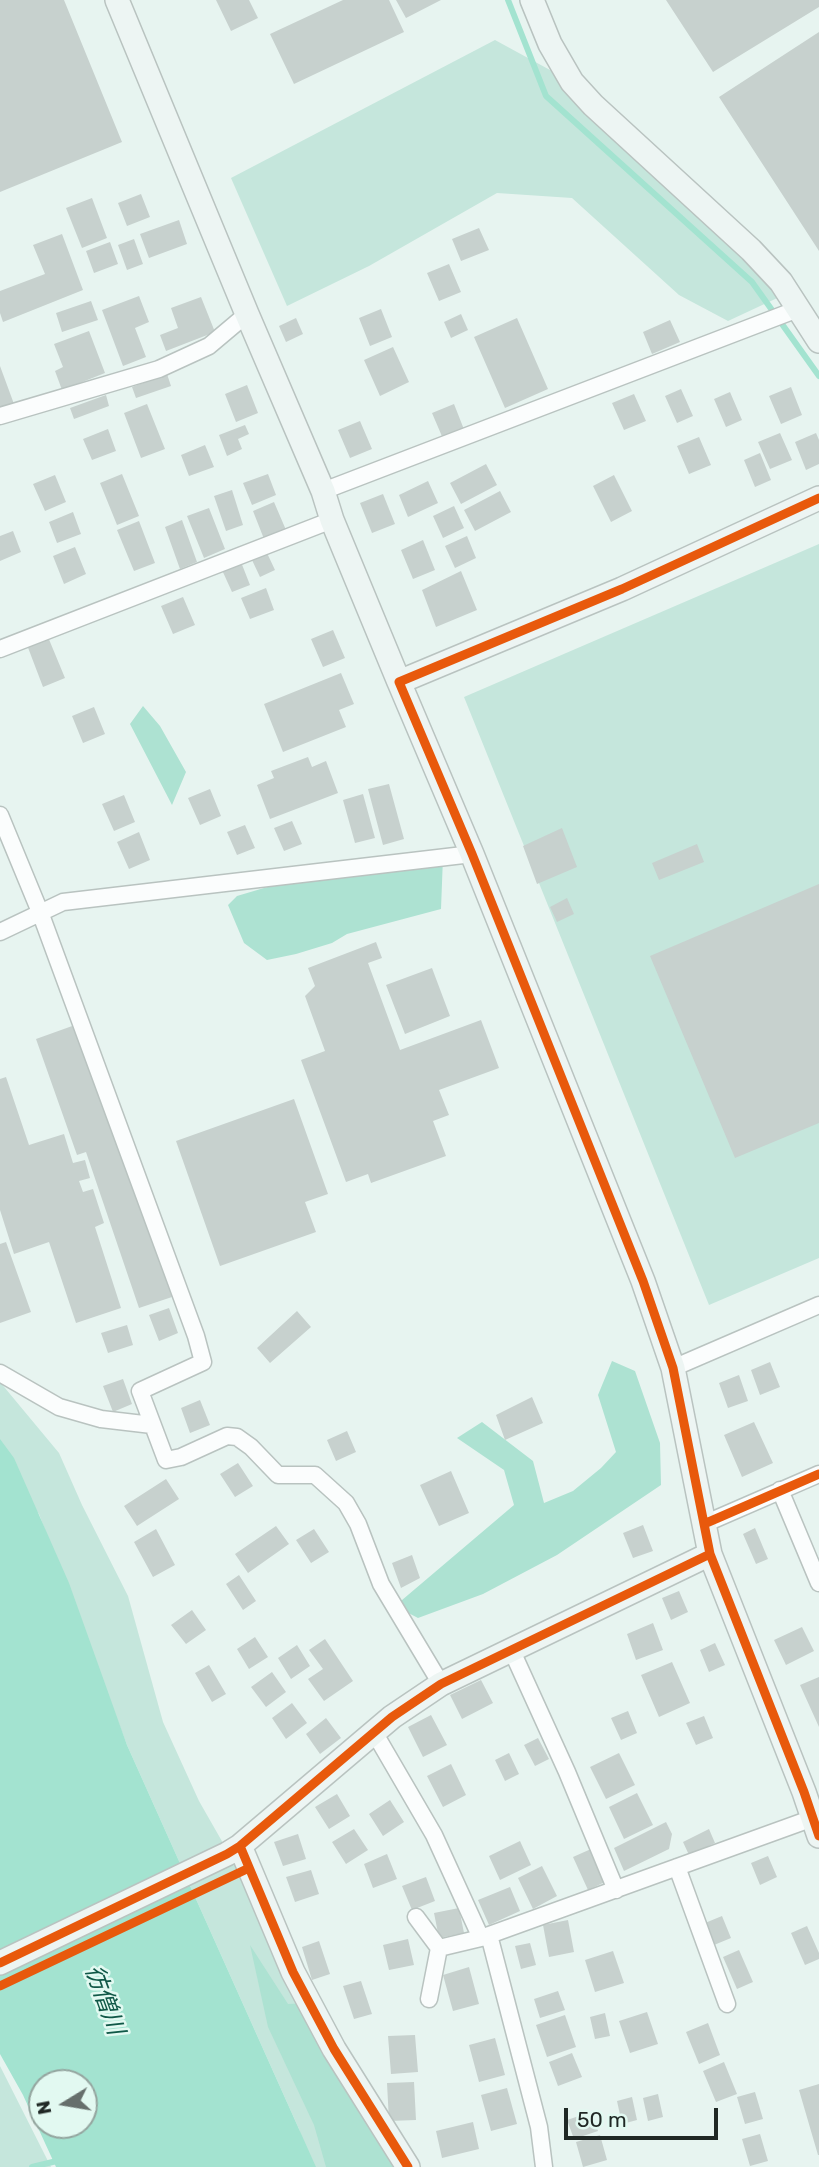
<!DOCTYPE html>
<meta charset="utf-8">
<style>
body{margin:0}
#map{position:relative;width:819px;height:2167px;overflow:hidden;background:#e7f4f0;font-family:Rubik,sans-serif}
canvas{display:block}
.north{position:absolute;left:28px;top:2069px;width:70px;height:70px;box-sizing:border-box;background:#e2f9f1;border:2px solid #94a59f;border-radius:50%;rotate:259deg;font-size:19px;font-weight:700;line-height:28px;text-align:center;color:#202825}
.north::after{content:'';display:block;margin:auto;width:24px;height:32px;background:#666f6c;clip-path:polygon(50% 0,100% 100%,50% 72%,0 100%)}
.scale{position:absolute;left:564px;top:2108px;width:154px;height:32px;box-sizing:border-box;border:4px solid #202825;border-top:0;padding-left:9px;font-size:21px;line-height:24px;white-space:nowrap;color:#202825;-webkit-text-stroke:5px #e2f9f1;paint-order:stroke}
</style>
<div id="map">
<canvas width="819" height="2167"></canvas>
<div class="north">N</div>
<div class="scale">50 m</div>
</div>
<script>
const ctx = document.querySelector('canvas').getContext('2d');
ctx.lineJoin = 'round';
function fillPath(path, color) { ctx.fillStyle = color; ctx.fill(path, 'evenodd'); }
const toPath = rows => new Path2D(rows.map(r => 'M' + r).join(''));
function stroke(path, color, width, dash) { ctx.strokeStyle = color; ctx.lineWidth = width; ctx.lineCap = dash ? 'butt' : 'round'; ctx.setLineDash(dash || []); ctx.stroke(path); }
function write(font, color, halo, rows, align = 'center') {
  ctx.font = font + ' Rubik,"Noto Sans JP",sans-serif'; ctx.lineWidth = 5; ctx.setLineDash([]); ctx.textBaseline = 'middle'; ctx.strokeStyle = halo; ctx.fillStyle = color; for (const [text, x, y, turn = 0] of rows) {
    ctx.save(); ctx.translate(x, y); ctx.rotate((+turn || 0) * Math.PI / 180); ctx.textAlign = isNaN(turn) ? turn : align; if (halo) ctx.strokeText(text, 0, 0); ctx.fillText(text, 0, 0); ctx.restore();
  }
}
const green = toPath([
 [495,40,572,82,788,293,728,321,679,295,572,198,497,193,369,266,287,306,231,178],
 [819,544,819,1258,709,1305,464,697],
 [0,1382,59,1453,82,1505,128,1596,163,1722,199,1801,408,2167,311,2167,299,2129,127,1745,39,1514,0,1464],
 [0,2066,51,2167,0,2167]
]);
const forest = toPath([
 [143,706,160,726,186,772,172,805,130,724],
 [443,857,441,909,347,934,332,943,296,954,267,960,244,943,228,905,237,896,291,880],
 [612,1361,635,1371,660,1443,661,1485,557,1555,483,1594,418,1618,395,1606,514,1505,504,1470,457,1438,482,1422,533,1461,544,1503,573,1491,601,1468,616,1452,598,1395],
 [250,1945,288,2004,309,2003,408,2167,326,2167,314,2125,268,2027]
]);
const water = toPath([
 [0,1439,14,1458,69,1583,127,1745,316,2167,56,2167,23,2095,0,2054],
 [42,2083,84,2083,84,2125,42,2125]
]);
const stream = toPath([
 [508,0,546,96,752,282,819,376],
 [32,2167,61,2160]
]);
const building = toPath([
 [0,0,64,0,122,142,0,192],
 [216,0,249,0,258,18,231,31],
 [343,0,389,0,404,32,294,84,270,34],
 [396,0,441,0,406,18],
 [666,0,819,0,819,7,713,72],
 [819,32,819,251,719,97],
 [141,194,150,217,127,226,118,203],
 [92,198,107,238,82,248,66,208],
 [179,220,187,244,149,258,140,234],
 [479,228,489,250,461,261,452,239],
 [62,234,83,290,3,322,0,313,0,291,45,274,33,245],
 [134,239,143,264,127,270,118,245],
 [110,242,118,264,94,273,86,251],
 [449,264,461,292,439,301,427,273],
 [139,296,149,322,135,328,146,357,123,366,102,310],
 [201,297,215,332,166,351,160,335,178,328,171,308],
 [91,301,98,320,62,332,56,313],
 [381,309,392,337,370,346,359,318],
 [461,314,468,330,451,338,444,322],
 [296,318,303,334,286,342,279,326],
 [517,318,548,389,505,408,474,337],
 [670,320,680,342,652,354,643,332],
 [89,331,105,373,62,390,55,371,63,367,54,344],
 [393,347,409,382,380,396,364,360],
 [0,366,14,404,0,409],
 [167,374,171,386,136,398,132,387],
 [247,385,258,413,236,422,225,394],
 [791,387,802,415,781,424,769,396],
 [681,389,693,416,677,423,665,396],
 [730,392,742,420,726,427,714,399],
 [634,394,646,421,624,430,612,403],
 [106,395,109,406,74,419,70,408],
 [147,404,165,449,141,458,124,413],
 [454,404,465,432,444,441,432,413],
 [360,421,372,449,350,458,338,430],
 [245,425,249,434,238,439,242,449,227,456,219,435],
 [108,429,116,451,92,460,83,439],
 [780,433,792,460,770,469,758,442],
 [816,433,819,440,819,464,806,470,795,442],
 [699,437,711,465,689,474,677,446],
 [205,445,214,467,189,476,181,455],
 [760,453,771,480,755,487,744,460],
 [486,464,497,485,461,504,450,483],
 [122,474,139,516,117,525,100,483],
 [268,474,276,495,252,505,243,483],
 [55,475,66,502,45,511,33,484],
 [614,475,632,511,611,522,593,486],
 [428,481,438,503,408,517,399,495],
 [232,490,243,525,226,531,214,496],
 [500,491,511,512,475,531,464,510],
 [383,494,395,524,372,533,360,503],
 [274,502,286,530,264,539,253,511],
 [454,506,464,528,443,538,433,516],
 [209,508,225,549,204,558,187,516],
 [73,512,81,534,57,543,49,522],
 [182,520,197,562,180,569,165,527],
 [139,521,155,563,134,571,117,530],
 [13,531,21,552,0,561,0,536],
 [467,536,476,558,455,568,445,546],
 [423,540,435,570,413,579,401,550],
 [75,547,86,574,64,584,53,556],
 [267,553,275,570,260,577,252,560],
 [241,562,250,585,232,592,222,570],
 [461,571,477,610,436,627,422,590],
 [266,588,274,610,250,619,241,598],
 [183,597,195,625,173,634,161,606],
 [333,630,345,658,323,667,311,639],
 [48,637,65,678,43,687,27,645],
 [341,673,354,704,339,710,346,727,283,752,264,704],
 [94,707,105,734,83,743,72,716],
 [308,757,312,767,326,761,338,793,270,819,257,785,274,778,271,771],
 [389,784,404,839,383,845,368,789],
 [210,789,221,816,200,825,188,798],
 [363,794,375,838,355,843,343,800],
 [124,795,135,822,114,831,102,804],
 [292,821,302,844,284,851,274,828],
 [245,825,255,848,237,855,227,832],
 [562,828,577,867,537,884,523,846],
 [139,832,150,860,129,869,117,842],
 [697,844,704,862,659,880,652,863],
 [819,884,819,1123,735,1158,650,956],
 [567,898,574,914,557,922,550,907],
 [376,942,382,958,368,963,400,1050,481,1020,499,1068,439,1090,449,1115,433,1121,446,1156,371,1183,368,1174,346,1182,301,1060,325,1051,305,996,315,986,308,968],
 [432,968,450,1016,405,1034,386,985],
 [75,1025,172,1297,139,1308,86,1152,77,1155,36,1039],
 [6,1077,29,1145,64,1134,73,1163,85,1160,90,1178,79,1181,83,1192,93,1189,104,1223,95,1227,121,1308,76,1323,49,1242,14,1254,0,1210,0,1079],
 [294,1099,328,1194,305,1202,316,1232,220,1266,176,1141],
 [6,1242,31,1312,0,1323,0,1244],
 [169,1308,178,1333,159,1341,149,1315],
 [297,1311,311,1327,270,1363,257,1348],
 [127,1325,133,1345,108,1353,101,1333],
 [770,1362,780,1387,760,1395,751,1370],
 [739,1375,748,1401,728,1408,719,1383],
 [123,1379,132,1404,113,1412,103,1386],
 [532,1397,543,1423,505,1440,496,1415],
 [200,1400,210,1425,190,1433,181,1408],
 [754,1422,773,1463,742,1477,724,1435],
 [347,1431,356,1452,336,1461,327,1440],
 [238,1463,253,1486,235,1497,220,1474],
 [451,1471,469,1513,439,1526,420,1485],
 [166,1479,179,1499,137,1526,124,1506],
 [643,1525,653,1551,633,1558,623,1533],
 [276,1526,289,1544,248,1573,235,1554],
 [755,1528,768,1559,756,1564,743,1534],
 [156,1529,175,1565,153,1577,134,1542],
 [314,1529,329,1552,311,1563,296,1540],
 [412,1555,420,1578,401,1588,392,1563],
 [239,1575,256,1601,243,1610,226,1584],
 [679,1591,688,1612,671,1620,662,1598],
 [192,1610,206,1630,186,1644,171,1625],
 [653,1623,663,1650,636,1660,627,1634],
 [802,1627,814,1651,786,1665,774,1640],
 [255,1637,268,1657,249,1669,237,1649],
 [325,1639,353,1681,324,1701,308,1679,323,1669,309,1650],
 [715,1643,725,1665,709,1672,700,1650],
 [297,1645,310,1666,291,1679,278,1658],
 [672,1662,690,1703,659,1717,641,1675],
 [209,1665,226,1694,212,1702,195,1673],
 [272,1672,286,1692,266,1707,251,1687],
 [819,1677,819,1727,800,1685],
 [481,1680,493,1703,462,1719,450,1695],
 [292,1703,307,1723,286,1739,272,1718],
 [628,1711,637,1733,621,1740,611,1718],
 [431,1715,447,1745,423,1757,408,1727],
 [704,1716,713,1738,696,1745,686,1723],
 [326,1718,341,1738,320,1754,306,1734],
 [538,1738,549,1759,535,1766,524,1745],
 [509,1753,519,1774,505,1781,495,1760],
 [619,1753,635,1785,606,1799,590,1767],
 [451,1764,466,1795,443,1807,427,1776],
 [637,1793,653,1825,624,1839,609,1807],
 [337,1794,350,1816,329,1829,315,1807],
 [390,1800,404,1822,383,1836,369,1814],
 [666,1822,672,1834,669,1849,624,1871,614,1848],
 [354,1829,368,1850,346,1864,332,1842],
 [709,1829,715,1843,689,1855,683,1842],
 [298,1834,306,1859,283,1866,274,1842],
 [520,1841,531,1865,500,1880,489,1856],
 [591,1849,605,1882,588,1890,573,1857],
 [387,1854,397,1879,373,1888,364,1864],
 [768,1856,777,1877,760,1885,751,1863],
 [542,1866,557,1896,533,1909,518,1878],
 [311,1870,319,1894,295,1902,286,1877],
 [426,1877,435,1901,412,1910,402,1886],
 [510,1887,520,1911,489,1925,478,1900],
 [459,1908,464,1933,439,1938,434,1913],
 [722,1916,731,1938,714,1945,705,1923],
 [568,1920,574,1952,549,1957,543,1925],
 [807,1926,819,1953,819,1959,805,1965,791,1933],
 [408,1939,414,1965,389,1970,383,1945],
 [319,1941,330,1974,312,1980,302,1947],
 [530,1943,536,1965,521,1969,515,1946],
 [739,1950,753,1982,737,1989,723,1957],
 [613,1951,624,1983,595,1992,585,1960],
 [469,1967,479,2004,453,2011,443,1975],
 [361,1981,372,2014,354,2019,343,1986],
 [558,1991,565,2010,540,2018,534,1999],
 [647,2012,658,2044,630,2053,619,2021],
 [605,2013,610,2036,595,2039,590,2017],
 [565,2015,576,2047,547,2057,536,2025],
 [708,2023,720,2055,699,2064,686,2032],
 [415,2035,418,2072,391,2074,388,2036],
 [495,2038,505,2075,479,2082,469,2045],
 [572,2053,582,2077,558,2086,549,2062],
 [724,2062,737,2094,716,2102,703,2071],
 [414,2082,416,2120,389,2121,387,2083],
 [819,2084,819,2155,818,2155,799,2090],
 [507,2088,517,2124,491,2131,481,2095],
 [755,2092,763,2119,745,2124,737,2097],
 [658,2094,663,2117,648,2121,643,2098],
 [632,2097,637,2120,622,2124,617,2101],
 [591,2112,598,2131,574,2139,567,2120],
 [473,2122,479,2149,442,2158,436,2131],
 [760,2134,768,2161,750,2166,742,2139],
 [600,2135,607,2160,583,2167,576,2142]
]);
const street = toPath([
 [0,416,159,369,209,346,247,314],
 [323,491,798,309],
 [0,649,332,520],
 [0,815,40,912,196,1336,203,1362,140,1391,166,1460,181,1457,227,1436,237,1437,251,1447,278,1475,315,1475,346,1503,358,1524,381,1584,441,1684],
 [0,932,63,902,472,854],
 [673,1368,819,1305],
 [0,1373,59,1407,101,1419,152,1425],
 [780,1490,819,1583],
 [704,1524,819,1474],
 [511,1649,567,1772,616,1890],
 [374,1732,434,1835,481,1938],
 [677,1867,727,2004],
 [416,1917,439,1948],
 [489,1935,539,2127,544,2167],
 [429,1999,439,1948,481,1938,813,1818]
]);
const secondary = toPath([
 [117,0,247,314,323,491,332,520,399,682],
 [532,0,550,44,572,82,593,105,751,250,781,282,819,341],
 [819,498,622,589,399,682,472,854,643,1281,673,1368,710,1554,804,1792,819,1836],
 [240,1846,293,1972,334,2049,408,2167],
 [0,1963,227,1854,240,1846,392,1717,441,1684,710,1554]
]);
const cycleway = toPath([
 [819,498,622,589,399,682,472,854,643,1281,673,1368,710,1554,804,1792,819,1836],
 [704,1524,819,1474],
 [240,1846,293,1972,334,2049,408,2167],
 [0,1963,227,1854,240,1846,392,1717,441,1684,710,1554],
 [0,1986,249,1868]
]);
const waterNames = [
 ["彷僧川",104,2000,70]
];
fillPath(green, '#c5e6dc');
fillPath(forest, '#ade2d2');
fillPath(water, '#a3e3d0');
stroke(stream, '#a3e3d0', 6);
fillPath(building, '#c7d1ce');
stroke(street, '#b9c3c0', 19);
stroke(secondary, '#b9c3c0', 26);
stroke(street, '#fbfdfd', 16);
stroke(secondary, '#edf5f3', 23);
stroke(cycleway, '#e8590c', 9);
write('italic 24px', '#105847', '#e2f9f1', waterNames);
</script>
